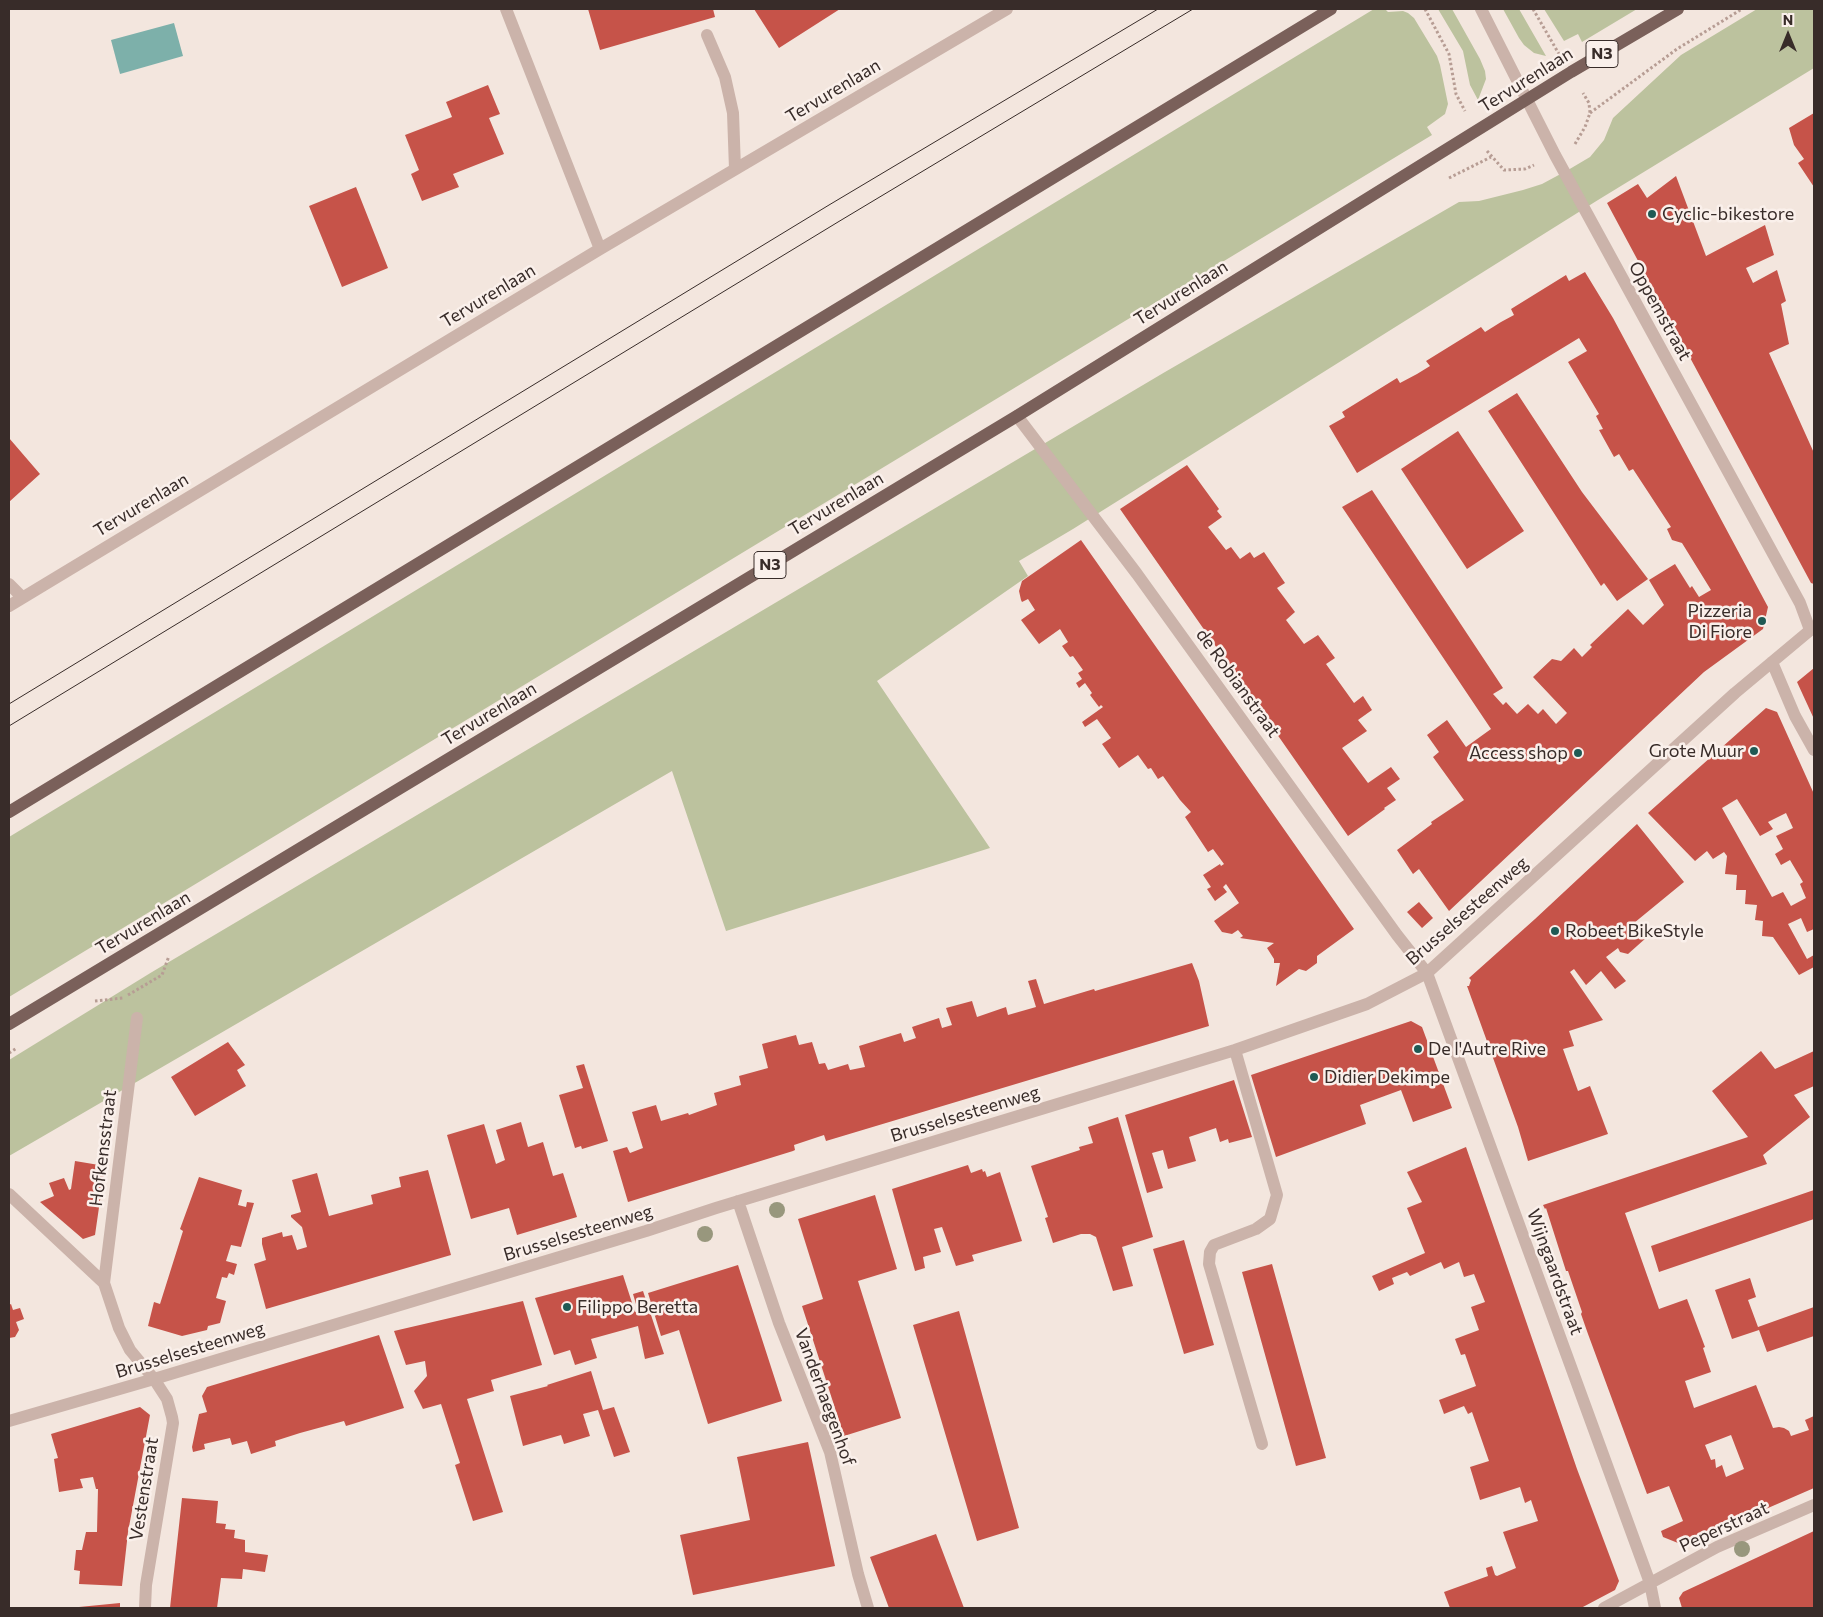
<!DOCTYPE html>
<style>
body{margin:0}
#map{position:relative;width:1823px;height:1617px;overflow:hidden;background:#f3e6de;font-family:Commissioner,sans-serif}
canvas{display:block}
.frame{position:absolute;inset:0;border:10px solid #382c29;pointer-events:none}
.north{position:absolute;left:1763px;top:10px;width:50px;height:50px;-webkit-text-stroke:4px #faf0eb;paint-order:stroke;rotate:0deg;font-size:14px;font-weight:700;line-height:20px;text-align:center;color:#382c29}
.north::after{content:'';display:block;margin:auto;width:18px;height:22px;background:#382c29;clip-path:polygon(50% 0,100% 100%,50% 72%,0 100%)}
</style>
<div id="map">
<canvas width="1823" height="1617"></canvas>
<div class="frame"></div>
<div class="north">N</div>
</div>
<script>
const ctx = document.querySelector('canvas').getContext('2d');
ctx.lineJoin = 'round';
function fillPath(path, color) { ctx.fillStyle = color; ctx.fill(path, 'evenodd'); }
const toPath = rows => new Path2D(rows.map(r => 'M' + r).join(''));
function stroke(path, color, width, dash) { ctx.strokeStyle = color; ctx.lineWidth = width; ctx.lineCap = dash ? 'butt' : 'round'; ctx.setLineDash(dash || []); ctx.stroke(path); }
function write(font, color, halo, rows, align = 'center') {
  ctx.font = font + ' Commissioner,sans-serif'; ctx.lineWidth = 5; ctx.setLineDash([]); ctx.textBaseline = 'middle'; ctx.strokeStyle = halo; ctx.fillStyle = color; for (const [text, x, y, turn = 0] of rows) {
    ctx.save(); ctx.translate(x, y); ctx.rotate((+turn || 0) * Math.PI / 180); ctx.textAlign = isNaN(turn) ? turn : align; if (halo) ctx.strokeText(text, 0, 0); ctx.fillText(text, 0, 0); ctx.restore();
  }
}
const green = toPath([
 [1374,9,1385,9,1388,12,1403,11,1408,13,1414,18,1437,56,1440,65,1448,104,1445,114,1427,127,1432,135,9,997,9,837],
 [1438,9,1452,9,1480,59,1485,71,1486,79,1478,100,1470,85,1463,51],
 [1503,9,1519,9,1546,56,1534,53,1524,45,1519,38],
 [1544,9,1637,9,1582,42,1578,34,1564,41],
 [1757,9,1814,9,1814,68,1598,200,1073,529,1019,561,1028,576,877,681,990,848,726,931,672,771,9,1156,9,1060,152,972,1165,372,1459,202,1479,201,1523,190,1542,184,1568,170,1590,157,1604,140,1613,118,1681,55]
]);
const water = toPath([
 [174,23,183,56,120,74,111,40]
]);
const building = toPath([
 [588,9,713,9,715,17,600,50],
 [754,9,840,9,779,48],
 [488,85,500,114,489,118,504,154,453,174,459,187,422,201,411,174,419,170,405,135,452,117,446,102],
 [1814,113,1814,187,1798,163,1804,159,1794,145,1789,128],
 [1676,176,1706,256,1765,225,1774,255,1746,268,1753,283,1777,270,1786,301,1781,304,1789,344,1769,353,1814,453,1814,584,1811,583,1607,203,1638,184,1647,198],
 [356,187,388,268,342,287,309,206],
 [1585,272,1613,318,1768,607,1763,629,1704,672,1449,911,1419,869,1413,874,1397,850,1432,824,1431,822,1464,800,1433,757,1439,752,1427,735,1447,720,1466,747,1491,729,1342,507,1372,490,1503,688,1493,694,1503,705,1506,702,1517,714,1528,704,1538,714,1543,709,1556,724,1567,713,1533,677,1552,659,1561,661,1574,648,1582,657,1592,647,1590,645,1628,609,1643,625,1664,605,1649,580,1675,564,1690,588,1692,586,1699,597,1711,590,1682,543,1672,540,1667,529,1671,527,1633,469,1629,471,1619,454,1614,457,1599,430,1603,429,1596,416,1599,414,1568,362,1587,351,1579,338,1357,473,1329,426,1345,417,1342,412,1397,378,1400,383,1417,374,1430,366,1426,361,1481,327,1485,332,1501,322,1514,315,1511,309,1566,275,1569,281],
 [1517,393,1582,492,1648,579,1617,601,1604,583,1601,586,1488,411],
 [1458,431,1524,531,1467,569,1401,469],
 [9,438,40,474,9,502],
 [1187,465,1219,509,1217,511,1222,517,1208,527,1226,550,1231,547,1240,559,1250,552,1254,558,1264,552,1285,583,1277,588,1295,612,1286,620,1304,644,1318,635,1335,658,1326,664,1354,703,1363,696,1372,710,1358,720,1367,731,1342,748,1368,783,1391,767,1400,779,1387,788,1396,800,1384,808,1385,809,1348,836,1120,509],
 [1081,540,1354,929,1317,956,1317,963,1306,971,1299,969,1276,986,1280,963,1274,963,1274,959,1267,948,1274,943,1240,938,1243,936,1238,930,1232,934,1222,932,1214,921,1239,903,1226,884,1223,887,1227,892,1215,901,1207,889,1211,887,1203,875,1220,864,1221,866,1224,864,1213,849,1208,852,1185,817,1191,812,1180,800,1163,776,1158,779,1151,768,1148,769,1138,755,1119,768,1102,744,1111,738,1097,719,1085,727,1082,722,1103,707,1101,705,1099,707,1090,695,1092,693,1085,683,1079,688,1076,683,1082,679,1078,673,1083,670,1073,656,1070,657,1062,646,1068,642,1060,629,1039,644,1021,620,1035,610,1028,599,1022,602,1021,600,1019,591,1022,581],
 [1814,668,1814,719,1797,682],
 [1766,708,1777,712,1814,794,1814,929,1807,932,1801,918,1788,924,1807,959,1814,955,1814,967,1799,975,1773,937,1762,936,1763,921,1755,920,1757,905,1745,904,1746,890,1736,890,1737,875,1725,874,1727,856,1724,852,1713,859,1707,851,1695,861,1648,813],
 [1737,799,1760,836,1773,829,1768,822,1786,813,1793,828,1776,836,1783,849,1775,854,1781,865,1790,860,1803,882,1800,884,1806,898,1791,906,1783,892,1772,897,1722,808],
 [1637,824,1684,882,1634,923,1646,938,1628,954,1620,952,1618,948,1606,957,1626,981,1615,989,1601,971,1586,985,1574,969,1570,972,1603,1020,1569,1031,1574,1046,1563,1049,1578,1091,1590,1086,1608,1134,1528,1161,1518,1127,1467,986,1469,986,1471,980,1469,978,1535,919],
 [1419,902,1433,918,1422,928,1407,912],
 [1192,963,1199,981,1209,1026,826,1141,824,1135,794,1145,795,1150,793,1151,628,1202,613,1151,627,1147,630,1153,643,1148,632,1112,656,1105,661,1121,688,1113,689,1115,717,1105,714,1093,741,1085,739,1076,768,1068,762,1044,796,1035,799,1045,812,1042,819,1064,825,1063,828,1070,848,1064,850,1070,865,1067,859,1046,901,1033,904,1042,916,1038,912,1027,939,1018,942,1028,952,1025,946,1008,972,1001,977,1017,1006,1007,1008,1015,1036,1007,1028,981,1036,979,1044,1004,1094,989,1095,991],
 [1411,1021,1422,1027,1452,1108,1413,1122,1401,1090,1360,1105,1366,1124,1276,1157,1251,1075],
 [228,1042,245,1065,237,1070,246,1086,195,1116,171,1077],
 [1761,1051,1775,1069,1814,1051,1814,1086,1794,1095,1810,1117,1763,1155,1767,1164,1625,1213,1659,1309,1687,1299,1705,1347,1703,1348,1711,1372,1685,1381,1694,1408,1756,1385,1773,1428,1779,1427,1784,1428,1789,1431,1791,1436,1809,1430,1805,1420,1814,1416,1814,1488,1683,1545,1663,1537,1661,1531,1683,1521,1669,1486,1647,1494,1588,1334,1581,1314,1582,1312,1568,1271,1566,1271,1546,1208,1545,1209,1543,1205,1748,1137,1712,1091],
 [1731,1435,1744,1469,1726,1477,1722,1465,1716,1468,1715,1459,1711,1460,1705,1445],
 [584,1064,608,1141,582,1149,581,1146,575,1148,559,1095,583,1088,576,1066],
 [1234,1080,1252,1137,1229,1143,1228,1139,1220,1142,1216,1128,1189,1137,1196,1161,1168,1169,1163,1150,1152,1153,1163,1188,1147,1193,1125,1115],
 [1118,1117,1153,1237,1122,1247,1133,1286,1113,1291,1096,1237,1090,1234,1081,1234,1053,1243,1045,1218,1048,1217,1031,1166,1080,1150,1079,1147,1093,1143,1088,1127],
 [521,1122,528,1147,543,1142,553,1176,563,1173,577,1217,517,1235,509,1208,471,1219,447,1135,484,1124,496,1164,505,1160,496,1130],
 [1466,1147,1577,1469,1619,1581,1615,1590,1581,1608,1450,1608,1444,1592,1488,1576,1486,1568,1492,1566,1495,1575,1497,1576,1516,1568,1503,1532,1538,1521,1531,1500,1525,1503,1520,1487,1480,1500,1470,1467,1489,1461,1472,1412,1468,1414,1464,1406,1444,1414,1439,1400,1476,1386,1465,1354,1461,1355,1455,1339,1479,1330,1471,1307,1485,1302,1474,1274,1464,1277,1459,1262,1444,1269,1441,1262,1410,1276,1407,1272,1392,1278,1394,1284,1379,1291,1372,1276,1425,1253,1407,1208,1422,1202,1407,1172],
 [75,1161,105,1166,95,1235,83,1239,40,1202,54,1196,49,1183,64,1178,69,1190,71,1189],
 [968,1165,971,1173,982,1169,983,1172,985,1171,987,1177,1000,1172,1022,1241,972,1255,974,1261,956,1266,942,1227,934,1229,941,1252,923,1257,925,1268,915,1271,892,1189],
 [428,1170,451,1255,266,1309,254,1264,266,1260,262,1244,262,1238,282,1232,283,1237,292,1235,297,1250,307,1247,302,1227,291,1217,291,1215,301,1212,292,1180,317,1173,329,1216,373,1204,371,1195,401,1187,399,1177],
 [199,1177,242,1190,238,1205,246,1207,247,1202,254,1203,241,1247,231,1245,226,1261,237,1264,234,1275,229,1273,227,1278,222,1277,216,1298,226,1301,220,1323,208,1326,207,1330,182,1336,148,1326,154,1302,160,1304,183,1231,180,1229],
 [1814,1190,1814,1219,1659,1272,1651,1246],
 [875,1195,897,1269,858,1281,901,1418,844,1436,802,1306,823,1299,798,1219],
 [1184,1240,1214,1345,1184,1354,1153,1249],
 [1272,1264,1326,1458,1296,1466,1242,1272],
 [738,1265,782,1401,708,1424,679,1330,661,1336,648,1293],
 [623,1275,635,1312,638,1311,633,1294,643,1291,664,1354,645,1359,638,1326,591,1339,597,1358,575,1365,570,1350,554,1355,535,1298],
 [1750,1278,1756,1297,1748,1300,1758,1327,1814,1307,1814,1336,1767,1352,1759,1330,1732,1339,1715,1290],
 [523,1301,542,1365,491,1380,494,1391,467,1399,503,1512,473,1521,455,1465,460,1463,441,1404,423,1409,414,1391,427,1376,425,1361,406,1365,394,1331],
 [11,1304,13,1310,20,1308,24,1319,16,1322,19,1330,15,1337,9,1338,9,1305],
 [959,1311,1019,1528,977,1541,913,1325],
 [379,1335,404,1408,346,1426,344,1421,300,1433,275,1441,276,1446,251,1454,247,1441,232,1445,230,1438,204,1444,205,1449,193,1452,192,1447,199,1414,207,1412,202,1396,207,1387],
 [591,1371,603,1410,614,1407,630,1452,614,1457,598,1410,583,1414,590,1436,564,1444,561,1435,523,1446,510,1396,548,1386,547,1385],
 [140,1407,150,1415,128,1532,122,1586,79,1584,80,1571,74,1570,76,1550,82,1550,86,1532,97,1532,98,1489,96,1489,93,1477,80,1479,83,1488,59,1492,54,1459,58,1458,51,1434],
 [808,1442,835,1566,693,1595,680,1535,750,1520,737,1457],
 [182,1498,218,1501,216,1523,226,1524,225,1529,235,1530,234,1538,245,1540,245,1552,268,1555,265,1572,243,1569,242,1579,221,1578,217,1608,170,1608],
 [1814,1531,1814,1608,1682,1608,1679,1598,1683,1592],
 [936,1534,964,1608,889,1608,870,1557],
 [120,1603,120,1608,80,1608,79,1607]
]);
const path = toPath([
 [1425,9,1449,54,1456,94,1465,111],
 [1533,9,1559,54],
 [1590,113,1677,49,1742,9],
 [1575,144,1585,127,1590,113,1589,103,1583,93],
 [1487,151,1504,170,1525,169,1534,165],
 [1449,178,1491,157],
 [128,995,162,975,169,956],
 [95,1001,123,998],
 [9,1053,17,1048]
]);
const minor = toPath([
 [506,9,600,249],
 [1481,9,1555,155,1800,603,1810,630],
 [707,35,725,77,733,113,735,169],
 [1017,416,1137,574,1397,935,1427,973,1650,1583,1655,1608],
 [9,584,22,597],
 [9,606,600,249,1007,9],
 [1772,662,1795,716,1814,750],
 [137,1018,104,1283,119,1328,130,1350,154,1379,167,1399,172,1417,173,1423,146,1585,145,1608],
 [1235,1050,1277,1195,1270,1219,1256,1229,1214,1245,1210,1252,1209,1264,1262,1444],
 [9,1194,104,1283],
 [738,1201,779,1323,830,1452,858,1574,868,1608],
 [9,1421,154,1379,646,1231,716,1208,1235,1050,1367,1004,1427,973,1735,693,1814,627],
 [1604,1608,1717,1547,1814,1505]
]);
const major = toPath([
 [9,812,1331,9],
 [9,1024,1017,416,1571,72,1678,9]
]);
const tram = toPath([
 [9,704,829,205,1158,9],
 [9,726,838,222,1193,9]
]);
const trees = [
 [777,1210],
 [705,1234],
 [1742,1549]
];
const markers = [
 [1652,214,5,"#1f5a54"],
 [1762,621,5,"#1f5a54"],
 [1754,751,5,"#1f5a54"],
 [1578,753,5,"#1f5a54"],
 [1555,931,5,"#1f5a54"],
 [1418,1049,5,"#1f5a54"],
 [1314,1077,5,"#1f5a54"],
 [567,1307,5,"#1f5a54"]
];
const shields = [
 [1602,54,32],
 [770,565,32]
];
const shieldNames = [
 ["N3",1602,54],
 ["N3",770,565]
];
const streetNames = [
 ["Tervurenlaan",1526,80,-32],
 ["Tervurenlaan",833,91,-31],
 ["Tervurenlaan",1181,293,-32],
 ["Tervurenlaan",488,296,-31],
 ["Oppemstraat",1660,311,61],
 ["Tervurenlaan",836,504,-31],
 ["Tervurenlaan",141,505,-31],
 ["de Robianstraat",1238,683,54],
 ["Tervurenlaan",489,714,-31],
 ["Brusselsesteenweg",1467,911,-41],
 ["Tervurenlaan",143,923,-31],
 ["Brusselsesteenweg",965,1114,-17],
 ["Hofkensstraat",103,1148,-83],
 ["Brusselsesteenweg",578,1233,-17],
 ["Wijngaardstraat",1555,1272,70],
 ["Brusselsesteenweg",190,1350,-17],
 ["Vanderhaegenhof",825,1397,70],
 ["Vestenstraat",144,1489,-81],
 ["Peperstraat",1724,1527,-25]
];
const poiNames = [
 ["Cyclic-bikestore",1662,214],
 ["Pizzeria",1752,611,"right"],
 ["Di Fiore",1752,632,"right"],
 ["Grote Muur",1744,751,"right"],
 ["Access shop",1568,753,"right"],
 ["Robeet BikeStyle",1565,931],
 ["De l'Autre Rive",1428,1049],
 ["Didier Dekimpe",1324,1077],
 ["Filippo Beretta",577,1307]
];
fillPath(green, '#bcc29e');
fillPath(water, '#7db0aa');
fillPath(building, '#c65349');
stroke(path, '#b79d94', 3, [2.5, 2.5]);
stroke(minor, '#cbb3aa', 12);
stroke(major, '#7a605a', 12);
stroke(tram, '#382c29', 1);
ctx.fillStyle = '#98977d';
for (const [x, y] of trees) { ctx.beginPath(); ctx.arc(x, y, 8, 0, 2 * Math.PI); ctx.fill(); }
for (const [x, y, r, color] of markers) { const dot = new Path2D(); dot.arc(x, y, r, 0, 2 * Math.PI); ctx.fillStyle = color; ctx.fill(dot); stroke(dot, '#faf0eb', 2); }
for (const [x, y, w] of shields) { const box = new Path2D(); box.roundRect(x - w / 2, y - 13.5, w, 27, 4); ctx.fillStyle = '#faf0eb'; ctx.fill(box); stroke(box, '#382c29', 1); }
write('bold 16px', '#382c29', null, shieldNames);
write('18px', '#382c29', '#faf0eb', streetNames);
write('18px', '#382c29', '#faf0eb', poiNames, 'left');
</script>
